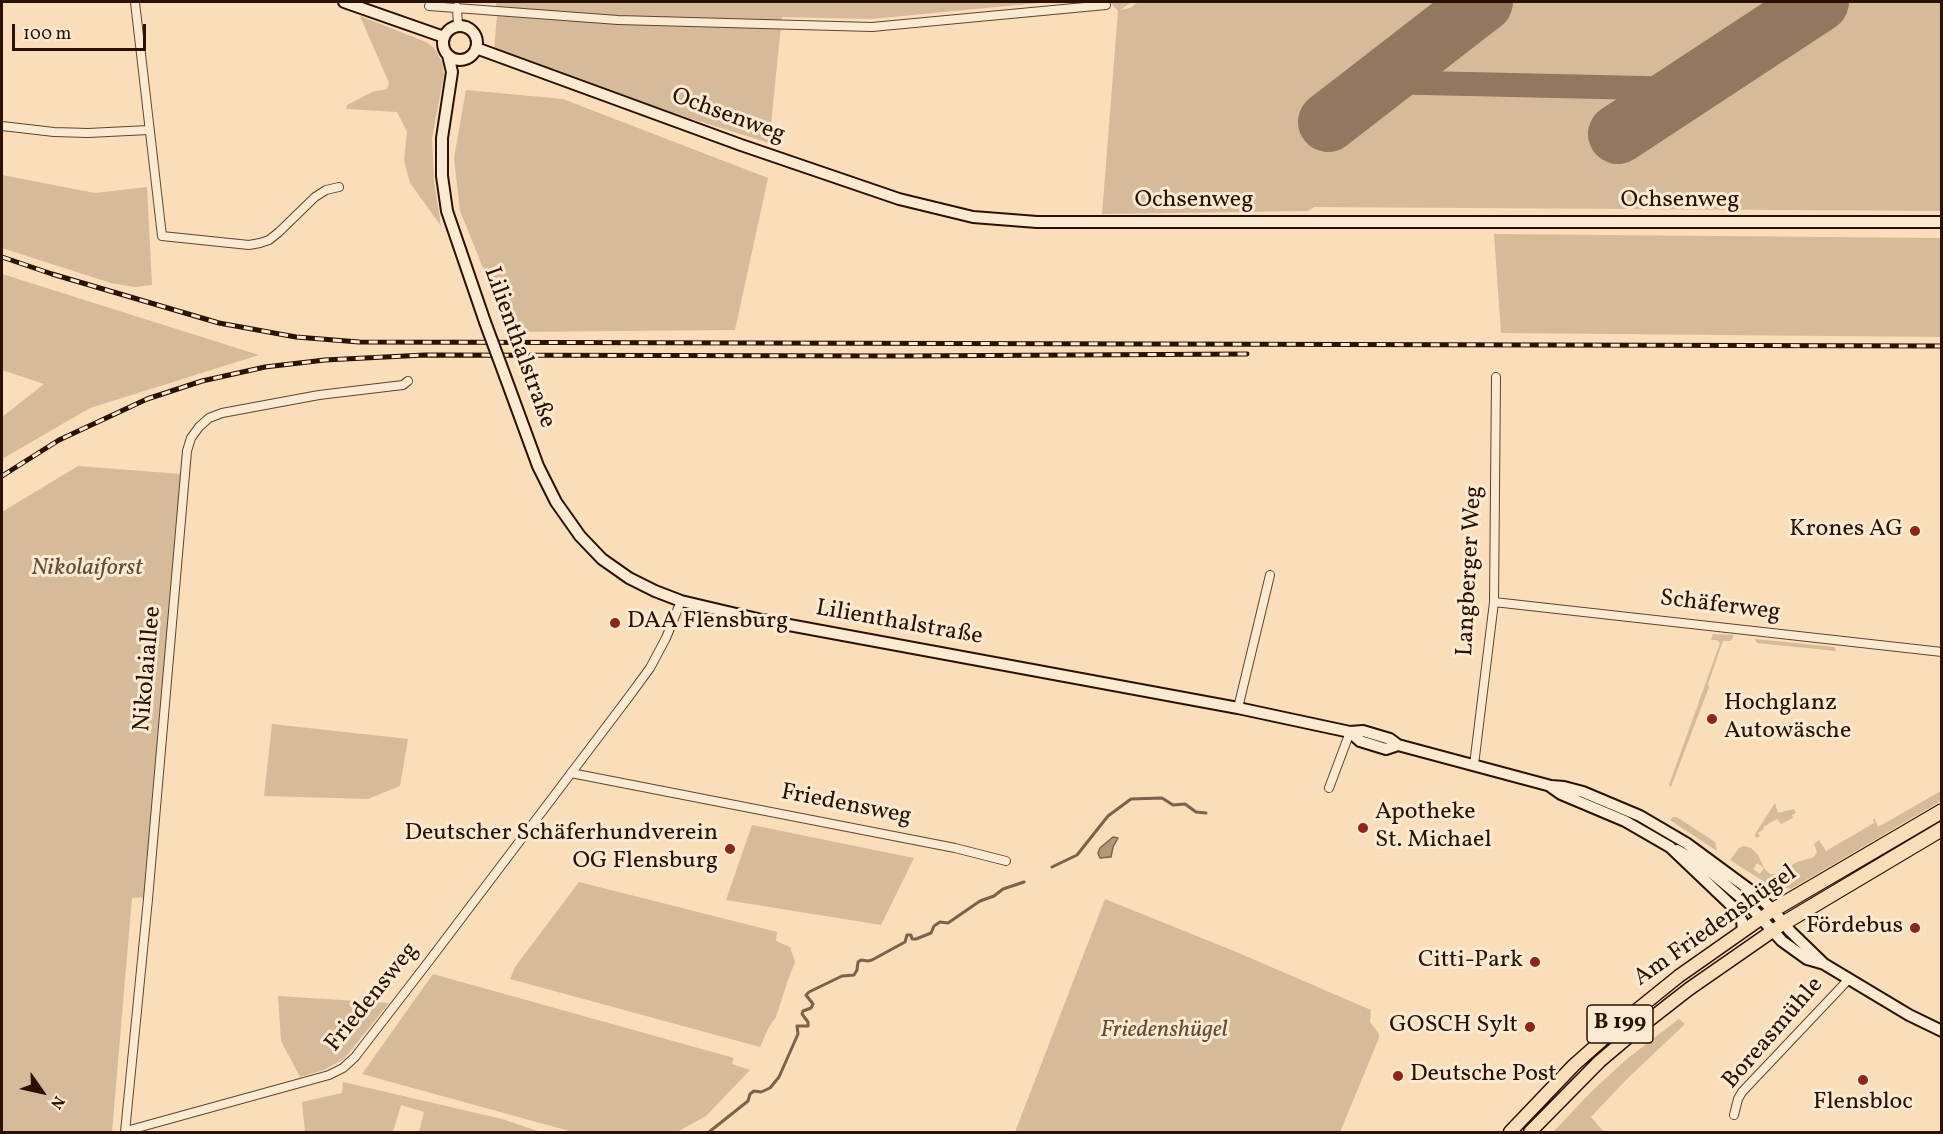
<!DOCTYPE html>
<meta charset="utf-8">
<style>
body{margin:0}
#map{position:relative;width:1943px;height:1134px;overflow:hidden;background:#f9deb9;font-family:Vollkorn,serif}
canvas{display:block}
.frame{position:absolute;inset:0;border:3px solid #2a1103;pointer-events:none}
.north{position:absolute;left:12px;top:1062px;width:60px;height:60px;-webkit-text-stroke:4px #fbead2;paint-order:stroke;rotate:124deg;font-size:16px;font-weight:700;line-height:24px;text-align:center;color:#2a1103}
.north::after{content:'';display:block;margin:auto;width:21px;height:27px;background:#2a1103;clip-path:polygon(50% 0,100% 100%,50% 72%,0 100%)}
.scale{position:absolute;left:12px;top:24px;width:134px;height:27px;box-sizing:border-box;border:3px solid #2a1103;border-top:0;padding-left:8px;font-size:18px;line-height:21px;white-space:nowrap;color:#2a1103;-webkit-text-stroke:4px #fbead2;paint-order:stroke}
</style>
<div id="map">
<canvas width="1943" height="1134"></canvas>
<div class="frame"></div>
<div class="north">N</div>
<div class="scale">100 m</div>
</div>
<script>
const ctx = document.querySelector('canvas').getContext('2d');
ctx.lineJoin = 'round';
function fillPath(path, color) { ctx.fillStyle = color; ctx.fill(path, 'evenodd'); }
const toPath = rows => new Path2D(rows.map(r => 'M' + r).join(''));
function stroke(path, color, width, dash) { ctx.strokeStyle = color; ctx.lineWidth = width; ctx.lineCap = dash ? 'butt' : 'round'; ctx.setLineDash(dash || []); ctx.stroke(path); }
function write(font, color, halo, rows, align = 'center') {
  ctx.font = font + ' Vollkorn,serif'; ctx.lineWidth = 6; ctx.setLineDash([]); ctx.textBaseline = 'middle'; ctx.strokeStyle = halo; ctx.fillStyle = color; for (const [text, x, y, turn = 0] of rows) {
    ctx.save(); ctx.translate(x, y); ctx.rotate((+turn || 0) * Math.PI / 180); ctx.textAlign = isNaN(turn) ? turn : align; if (halo) ctx.strokeText(text, 0, 0); ctx.fillText(text, 0, 0); ctx.restore();
  }
}
const green = toPath([
 [496,2,1049,2,871,19,782,17,769,143,644,104,494,50,497,16],
 [1110,2,1132,2,1120,10,1130,8,1138,2,1941,2,1941,211,1314,207,1308,211,1102,214,1118,11],
 [360,16,426,42,434,48,442,62,444,75,432,138,434,181,441,226,410,183,404,160,407,132,397,112,346,109,347,105,372,92,387,89,389,83],
 [466,90,563,99,768,178,735,330,509,332,460,211,454,158],
 [2,175,95,193,147,187,152,285,134,287,111,283,2,248],
 [1494,234,1941,238,1941,337,1501,333],
 [2,274,259,355,90,408,2,459,2,417,44,384,2,370],
 [78,466,181,474,145,897,132,898,112,1132,2,1132,2,512],
 [1713,634,1734,635,1731,641,1723,641,1708,684,1709,687,1671,787,1669,785,1720,643,1717,640,1711,640],
 [1755,639,1835,647,1836,651,1757,643],
 [272,724,408,739,400,786,368,799,264,796],
 [1941,791,1941,801,1791,889,1766,883,1730,860,1739,848,1744,846,1751,848,1758,855,1764,868,1757,863,1753,869,1760,874,1764,868,1770,874,1777,874,1797,862,1814,857,1817,852,1814,844,1819,840,1826,851,1874,823,1873,819,1875,819,1878,827],
 [1775,803,1778,813,1794,809,1796,813,1792,815,1793,818,1781,824,1777,819,1763,827,1764,829,1758,833,1760,836,1756,838,1755,834],
 [1673,817,1677,817,1715,842,1717,851,1670,820],
 [752,825,914,858,881,925,726,900],
 [579,882,777,932,776,941,790,947,795,962,788,980,776,1017,769,1027,760,1047,510,979,515,967],
 [1105,899,1234,951,1371,1010,1370,1022,1379,1034,1379,1038,1340,1132,1015,1132],
 [433,974,734,1058,732,1064,750,1070,706,1116,677,1132,573,1132,362,1074],
 [278,996,389,1003,344,1059,324,1070,300,1077,281,1041],
 [1679,1019,1685,1024,1626,1080,1591,1117,1604,1132,1553,1132,1593,1090,1628,1058],
 [343,1082,502,1119,541,1132,419,1132,424,1112,401,1105,393,1132,305,1132,302,1102,342,1093]
]);
const water = toPath([
 [1113,837,1118,838,1113,847,1111,857,1100,858,1098,853,1100,848,1113,837]
]);
const stream = toPath([
 [1052,867,1077,855,1108,816,1131,799,1162,798,1173,805,1185,804,1196,812,1206,813],
 [709,1132,748,1101,750,1094,754,1091,761,1092,770,1088,779,1077,798,1034,797,1026,808,1026,808,1022,802,1014,803,1011,811,1008,813,1004,806,995,809,992,842,976,854,975,857,970,858,962,861,960,868,961,872,960,905,942,907,935,911,935,912,939,916,939,931,933,934,926,940,922,948,923,980,901,994,896,1003,889,1024,882]
]);
const taxiway = toPath([
 [1380,82,1687,89]
]);
const runway = toPath([
 [1328,122,1483,2],
 [1618,134,1819,2]
]);
const street = toPath([
 [135,2,162,236,249,245,260,243,269,240,279,232,315,197,326,190,339,187],
 [429,6,618,20,872,27,1106,5],
 [457,7,458,27],
 [2,126,54,132,88,133,149,130],
 [1494,602,1942,652],
 [1238,708,1270,575],
 [1474,765,1494,602,1496,377],
 [571,773,955,848,1006,861],
 [1329,788,1350,732],
 [1734,1115,1738,1099,1742,1092,1848,980],
 [126,1131,329,1075,343,1068,355,1057,429,961,628,698,650,668,666,638,681,601],
 [125,1132,148,899,187,451,191,438,199,427,209,418,222,413,319,395,403,385,408,381]
]);
const secondary = toPath([
 [344,2,444,37],
 '443 43a17 17 0 1 1 34 0a17 17 0 1 1-34 0Z',
 [476,48,741,145,899,199,973,217,1037,222,1942,222],
 [448,55,452,72,442,138,442,176,447,211,485,322],
 [505,376,538,466,556,502,580,536,602,559,629,578,655,591,681,601,762,620,1238,708,1350,732,1363,731,1390,739,1398,745,1551,786,1564,787,1583,792,1640,816,1686,843,1758,896,1773,910,1790,931,1824,964,1909,1015,1942,1031],
 [1350,732,1360,741,1386,749,1398,745],
 [1551,787,1561,794,1625,821,1670,847,1734,908,1742,921,1743,930],
 [1677,850,1701,864,1745,901,1782,941,1807,959,1821,963]
]);
const primary = toPath([
 [1510,1132,1574,1065,1627,1018,1679,976,1773,910],
 [1530,1132,1600,1061,1639,1028,1689,989,1784,923]
]);
const highway = toPath([
 [1773,910,1942,811],
 [1784,923,1942,829]
]);
const rail = toPath([
 [2,257,52,274,219,323,296,337,359,342,1942,346],
 [2,476,59,440,147,399,202,381,265,367,325,360,425,355,900,356,1247,354]
]);
const secondaryBridge = toPath([
 [485,322,505,376]
]);
const markers = [
 [1915,531,6,"#8f2418"],
 [615,623,6,"#8f2418"],
 [1712,719,6,"#8f2418"],
 [1363,828,6,"#8f2418"],
 [730,849,6,"#8f2418"],
 [1915,928,6,"#8f2418"],
 [1535,962,6,"#8f2418"],
 [1530,1027,6,"#8f2418"],
 [1398,1076,6,"#8f2418"],
 [1863,1080,6,"#8f2418"]
];
const shields = [
 [1620,1024,66]
];
const shieldNames = [
 ["B 199",1620,1024]
];
const streetNames = [
 ["Ochsenweg",728,117,20],
 ["Ochsenweg",1194,202],
 ["Ochsenweg",1680,202],
 ["Lilienthalstraße",518,348,70],
 ["Langberger Weg",1471,571,-87],
 ["Schäferweg",1720,607,7],
 ["Lilienthalstraße",899,624,10],
 ["Nikolaiallee",149,669,-85],
 ["Friedensweg",846,806,11],
 ["Am Friedenshügel",1716,927,-35],
 ["Friedensweg",373,998,-51],
 ["Boreasmühle",1774,1034,-49]
];
const poiNames = [
 ["Krones AG",1903,531],
 ["DAA Flensburg",627,623,"left"],
 ["Hochglanz",1724,705,"left"],
 ["Autowäsche",1724,733,"left"],
 ["Apotheke",1375,814,"left"],
 ["St. Michael",1375,842,"left"],
 ["Deutscher Schäferhundverein",718,835],
 ["OG Flensburg",718,863],
 ["Fördebus",1903,928],
 ["Citti-Park",1523,962],
 ["GOSCH Sylt",1518,1027],
 ["Deutsche Post",1410,1076,"left"],
 ["Flensbloc",1863,1104,"center"]
];
const parkNames = [
 ["Nikolaiforst",87,570],
 ["Friedenshügel",1164,1032]
];
fillPath(green, '#d6bb9a');
fillPath(water, '#b3987b');
stroke(water, '#7c624b', 1.5);
stroke(stream, '#7c624b', 3);
stroke(taxiway, '#92785e', 24);
stroke(runway, '#92785e', 60);
stroke(street, '#5e4430', 10);
stroke(secondary, '#2a1103', 14);
stroke(primary, '#2a1103', 15);
stroke(highway, '#2a1103', 16);
stroke(street, '#fbead2', 8);
stroke(secondary, '#fbead2', 10);
stroke(primary, '#f9deb9', 12);
stroke(highway, '#f9deb9', 14);
stroke(rail, '#2a1103', 5);
stroke(rail, '#fbead2', 3, [9]);
stroke(secondaryBridge, '#2a1103', 14, []);
stroke(secondaryBridge, '#fbead2', 10);
for (const [x, y, r, color] of markers) { const dot = new Path2D(); dot.arc(x, y, r, 0, 2 * Math.PI); ctx.fillStyle = color; ctx.fill(dot); stroke(dot, '#fbead2', 2); }
for (const [x, y, w] of shields) { const box = new Path2D(); box.roundRect(x - w / 2, y - 19, w, 38, 4.5); ctx.fillStyle = '#fbead2'; ctx.fill(box); stroke(box, '#2a1103', 1.5); }
write('bold 22px', '#2a1103', null, shieldNames);
write('24px', '#2a1103', '#fbead2', streetNames);
write('24px', '#2a1103', '#fbead2', poiNames, 'right');
write('italic 24px', '#664c38', '#fbead2', parkNames);
</script>
